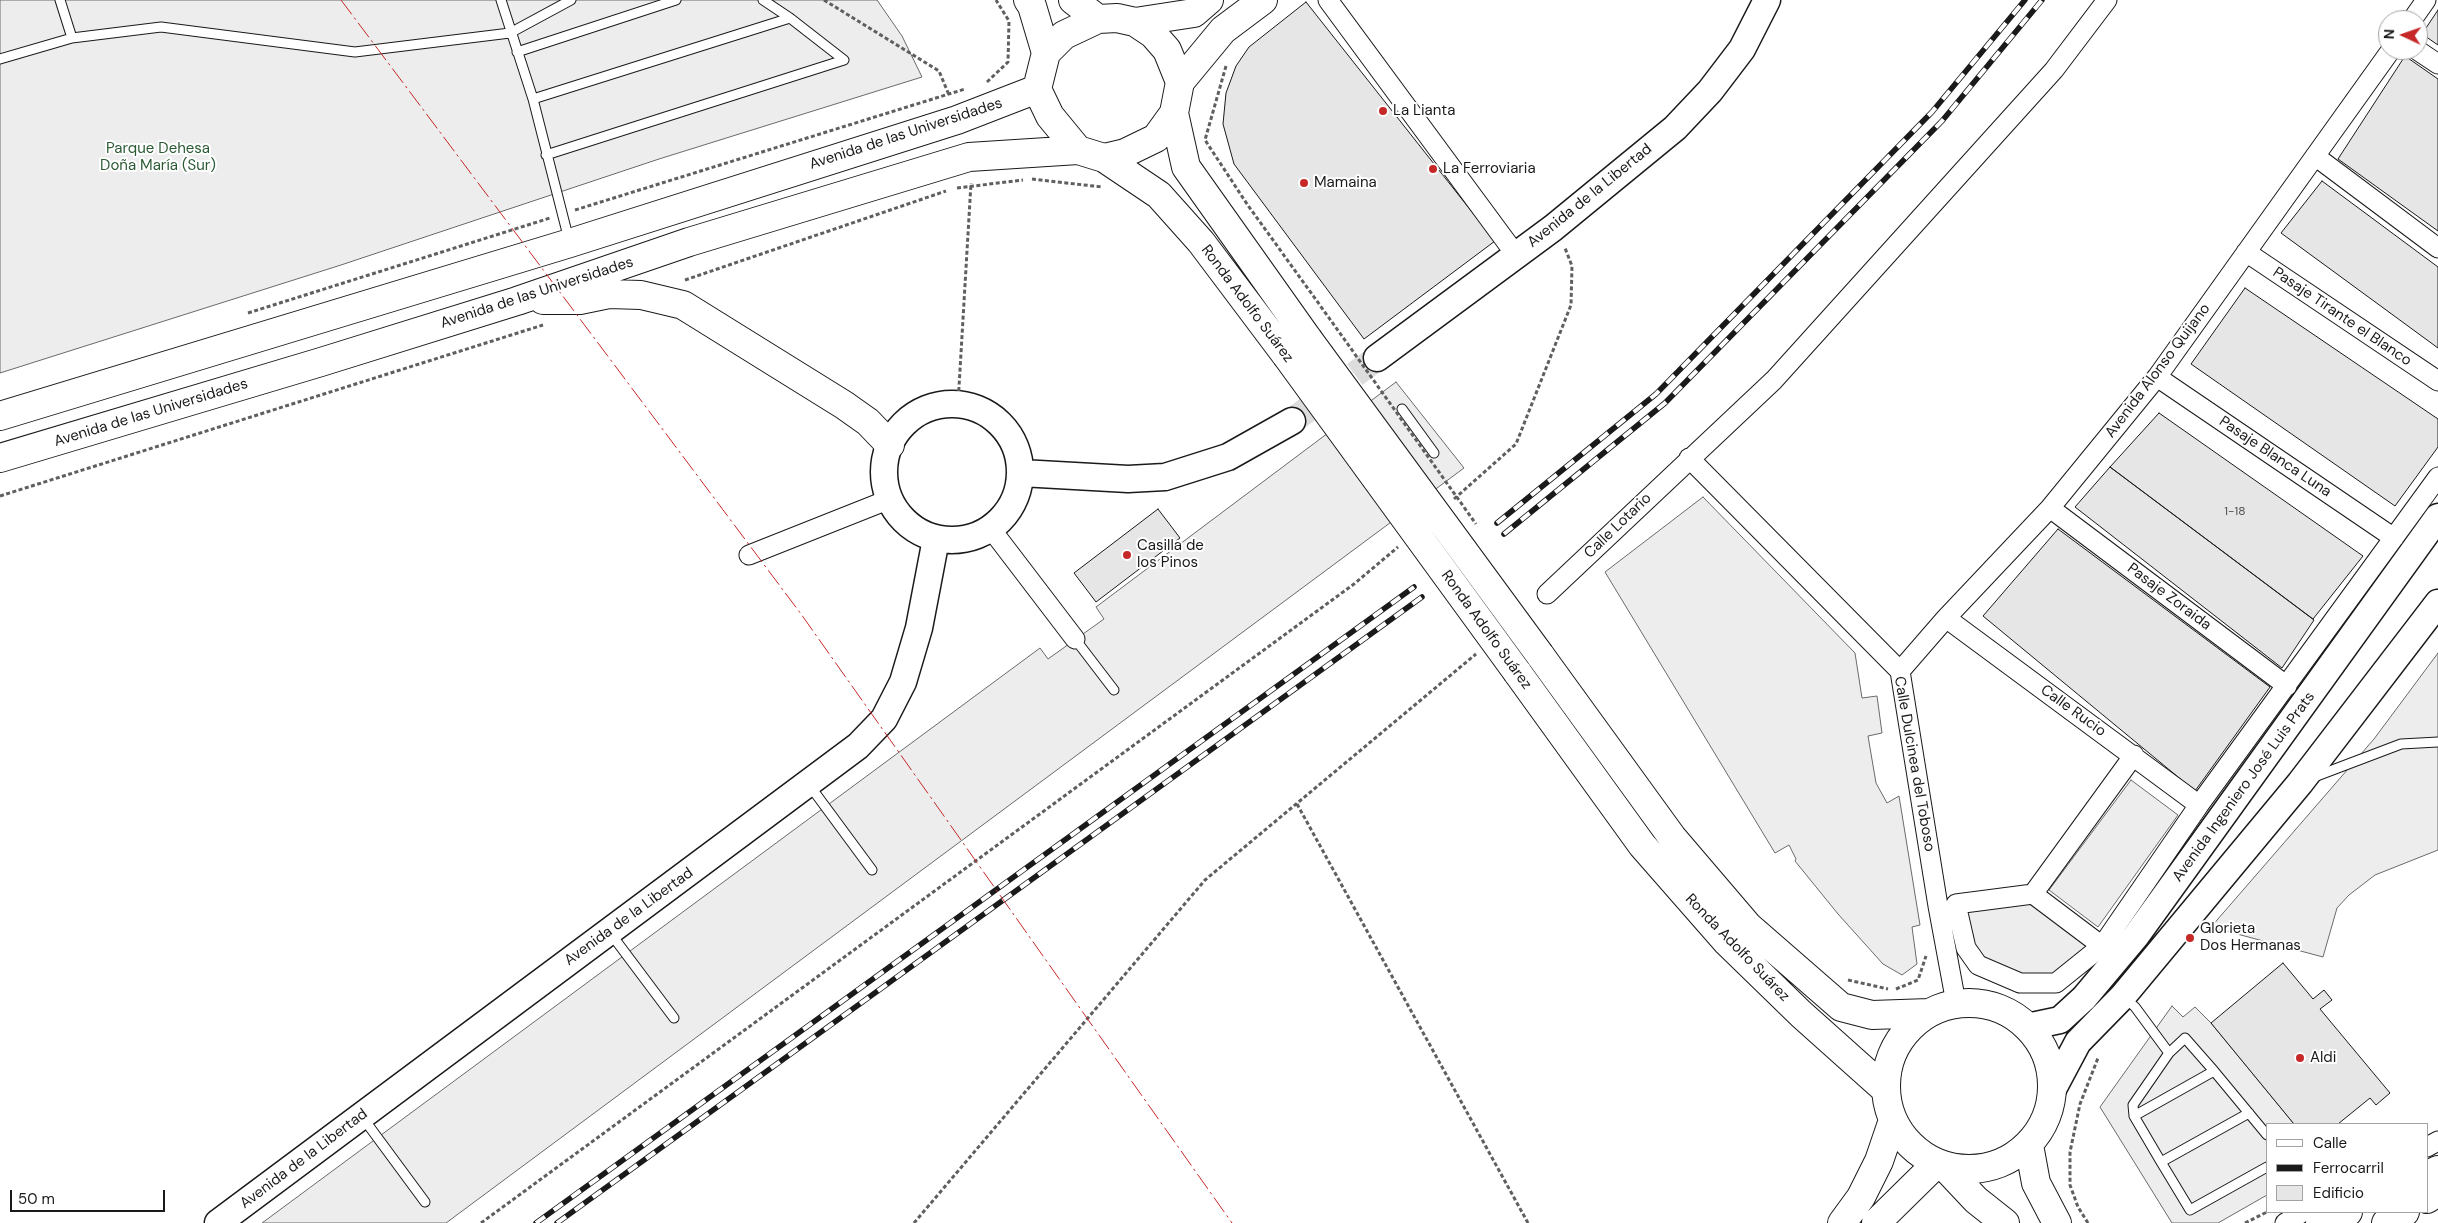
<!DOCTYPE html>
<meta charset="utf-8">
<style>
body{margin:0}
#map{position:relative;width:2438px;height:1223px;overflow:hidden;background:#fff;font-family:"DM Sans",sans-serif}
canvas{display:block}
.legend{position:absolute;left:2266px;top:1123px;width:162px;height:90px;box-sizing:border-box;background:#fff;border:1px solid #a3a3a3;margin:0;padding:6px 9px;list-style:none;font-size:15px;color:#1a1a1a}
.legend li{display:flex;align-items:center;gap:10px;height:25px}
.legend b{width:25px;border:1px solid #a3a3a3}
.north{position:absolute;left:2378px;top:10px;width:50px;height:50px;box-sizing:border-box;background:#fff;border:1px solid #a3a3a3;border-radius:50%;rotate:273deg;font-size:14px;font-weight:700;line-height:20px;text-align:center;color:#1a1a1a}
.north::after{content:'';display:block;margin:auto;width:18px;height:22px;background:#c62828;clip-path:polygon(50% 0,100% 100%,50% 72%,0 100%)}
.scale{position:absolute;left:10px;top:1190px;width:155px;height:22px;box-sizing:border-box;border:2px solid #1a1a1a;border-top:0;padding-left:6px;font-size:15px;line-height:18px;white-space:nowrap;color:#1a1a1a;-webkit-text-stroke:4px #fff;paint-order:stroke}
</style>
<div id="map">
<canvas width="2438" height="1223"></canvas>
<ul class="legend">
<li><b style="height:6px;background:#fff"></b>Calle</li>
<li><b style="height:6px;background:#1a1a1a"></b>Ferrocarril</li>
<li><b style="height:14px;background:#e6e6e6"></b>Edificio</li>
</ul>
<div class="north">N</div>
<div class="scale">50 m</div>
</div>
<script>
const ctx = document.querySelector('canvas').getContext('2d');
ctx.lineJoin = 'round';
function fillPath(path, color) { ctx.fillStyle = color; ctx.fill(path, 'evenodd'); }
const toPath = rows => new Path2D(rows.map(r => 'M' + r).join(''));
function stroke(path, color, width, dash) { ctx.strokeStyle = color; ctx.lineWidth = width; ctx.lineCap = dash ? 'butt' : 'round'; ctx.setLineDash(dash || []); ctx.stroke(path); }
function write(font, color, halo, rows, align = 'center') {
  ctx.font = font + ' "DM Sans",sans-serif'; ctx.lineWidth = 4; ctx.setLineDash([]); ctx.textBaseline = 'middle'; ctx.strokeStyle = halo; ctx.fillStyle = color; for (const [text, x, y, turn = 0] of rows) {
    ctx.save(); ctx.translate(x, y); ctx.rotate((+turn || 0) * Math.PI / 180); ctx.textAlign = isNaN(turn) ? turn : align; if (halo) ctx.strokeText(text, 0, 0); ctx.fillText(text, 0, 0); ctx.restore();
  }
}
const built = toPath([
 [0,0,877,0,902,36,922,77,659,159,341,265,0,373,0,0],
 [1396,382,1464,468,446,1223,262,1223,1040,648,1048,659,1104,619,1096,607,1396,382],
 [1703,497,1855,653,1862,698,1877,696,1882,733,1868,736,1876,783,1887,803,1899,796,1920,925,1912,927,1917,964,1902,975,1883,964,1838,914,1795,861,1796,859,1789,845,1775,853,1605,572,1703,497],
 [2438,653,2438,850,2375,875,2349,895,2337,908,2323,957,2211,927,2374,739,2438,653],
 [2131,780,2178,815,2098,927,2049,890,2131,780],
 [2033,894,2102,946,2056,983,1978,965,1956,904,2033,894],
 [2172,1006,2183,1017,2195,1007,2211,1023,2294,1124,2267,1124,2267,1195,2218,1223,2172,1223,2100,1107,2172,1006]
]);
const building = toPath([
 [1306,2,1495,241,1364,339,1234,164,1223,124,1226,93,1236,66,1249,47,1306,2],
 [2438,10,2438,45,2422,34,2438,10],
 [2405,56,2438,79,2438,231,2338,159,2405,56],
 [2322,181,2438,267,2438,348,2281,233,2322,181],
 [2245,288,2438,419,2438,447,2395,506,2191,364,2245,288],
 [2159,413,2363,556,2313,619,2110,467,2159,413],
 [2110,467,2314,620,2282,668,2075,507,2110,467],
 [1158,509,1180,538,1096,602,1074,573,1158,509],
 [2058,529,2270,687,2195,791,1983,616,2058,529],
 [2283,963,2313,999,2324,990,2332,1000,2320,1009,2390,1093,2376,1105,2370,1098,2338,1124,2294,1124,2211,1023,2283,963]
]);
const secondaryTunnel = toPath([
 [1292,421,1377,358]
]);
const path = toPath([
 [824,0,939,71,949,95],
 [1226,66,1205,140,1247,204,1332,322],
 [987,82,1008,62,1009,21,996,0],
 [1032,179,1102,187],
 [957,188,1023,180],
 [575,210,965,89],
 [685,280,946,191],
 [248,313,550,218],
 [958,404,971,183],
 [0,496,543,325],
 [1454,499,1516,444,1571,305,1572,266,1565,248],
 [1297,804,1528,1223],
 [1848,980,1888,989],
 [1896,989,1918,980,1926,956],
 [481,1223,1354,584,1398,547],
 [914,1223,1205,880,1476,654],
 [2088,1223,2078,1207,2070,1185,2070,1152,2080,1104,2098,1058],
 [2245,1223,2267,1212]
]);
const lane = toPath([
 [60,0,72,38],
 [501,0,533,99,569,240],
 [517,52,676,0],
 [0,59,72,38,161,27,355,52,510,33,571,0],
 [533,99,790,18],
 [546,155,844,60,790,18,763,0],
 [1402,409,1434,453],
 [1075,639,1114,690],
 [2314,777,2401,744,2438,742],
 [810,786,872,870],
 [611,934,674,1018],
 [2124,997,2135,1007,2169,1053],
 [2214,1071,2267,1135],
 [2249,1113,2161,1162,2190,1210,2267,1167],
 [2134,1116,2214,1071,2185,1038,2169,1053,2133,1105,2134,1116,2161,1162],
 [363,1118,425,1202]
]);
const street = toPath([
 [1328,0,1516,255],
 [2412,20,2426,0],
 [2417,50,2438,64],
 [2315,156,2438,248],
 [2246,252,2438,381],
 [2157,377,2394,538],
 [1689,458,1900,671,1938,906,1956,1003],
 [2050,508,2287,686],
 [991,529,1075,639],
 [749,555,890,499],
 [1547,594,1774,380,2054,70,2107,0],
 [1946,618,2199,805],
 [1900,671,1946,618,2050,508,2157,377,2391,50],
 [2033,894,1956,904,1966,948,1978,965,2020,983,2056,983,2102,946,2199,805,2438,477],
 [2102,946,2033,894,2134,755],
 [2427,1147,2438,1141],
 [2285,1223,2303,1212]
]);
const secondary = toPath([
 [1377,358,1553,228,1675,128,1710,91,1742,49,1767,0],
 '884 472a68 68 0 1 1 136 0a68 68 0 1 1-136 0Z',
 [1021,473,1128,479,1165,477,1228,457,1292,421],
 [2027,1027,2060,1020,2084,998,2136,936,2438,517],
 [2053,1089,2078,1042,2123,996,2300,783,2438,603],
 [218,1223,858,746,884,719,903,682,919,628,936,539]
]);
const primary = toPath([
 [1028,0,1032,6,1046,53],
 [1073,0,1098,19],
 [1117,18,1135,22,1153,34,1167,50,1180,82,1174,113,1156,138,1125,153,1104,158,1078,150,1050,116,1037,89,1046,53,1064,35,1098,19,1117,18],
 [1135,22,1194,13,1209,0],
 [1180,82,1223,30,1263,0],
 [1174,113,1186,167,1308,339],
 [1104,158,1159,195,1201,242,1286,355],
 [543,300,580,300,609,294,641,295,683,305,844,405,868,422,890,445],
 [0,416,570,243,957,120,1037,89],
 [0,458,321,362,517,301,689,242,969,157,1078,150],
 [1540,655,1672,837,1748,926,1841,1007,1872,1015,1929,1013],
 [1517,672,1642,845,1727,942,1801,1014,1886,1090],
 '1886 1086a83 83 0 1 1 166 0a83 83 0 1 1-166 0Z',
 [2029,1145,2036,1183,2057,1223],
 [1944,1166,1976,1200,2005,1223],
 [2427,1175,2438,1170],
 [2427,1199,2438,1192],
 [1842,1223,1861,1197,1879,1161,1893,1120],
 [1876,1223,1937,1163],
 [2320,1223,2348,1212],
 [2386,1223,2405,1212]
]);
const rail = toPath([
 [1497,523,1656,394,1932,112,2025,0],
 [1504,534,1665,403,1942,121,2042,0],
 [536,1223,1414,587],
 [557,1223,1422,597]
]);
const pathBridge = toPath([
 [1332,322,1476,524]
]);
const primaryBridge = toPath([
 [1308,339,1540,655],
 [1286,355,1517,672]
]);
const power = toPath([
 [341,0,801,614,1232,1223]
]);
const markers = [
 [1383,111,5,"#c62828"],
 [1433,169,5,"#c62828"],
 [1304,183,5,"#c62828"],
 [1127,555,5,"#c62828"],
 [2190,938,5,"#c62828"],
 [2300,1058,5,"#c62828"]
];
const numberNames = [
 ["1-18",2235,512]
];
const poiNames = [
 ["La Lianta",1393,111],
 ["La Ferroviaria",1443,169],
 ["Mamaina",1314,183],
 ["Casilla de",1137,546],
 ["los Pinos",1137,563],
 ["Glorieta",2200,929],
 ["Dos Hermanas",2200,946],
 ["Aldi",2310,1058]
];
const streetNames = [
 ["Avenida de las Universidades",906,134,-18],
 ["Avenida de la Libertad",1590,196,-39],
 ["Avenida de las Universidades",537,293,-18],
 ["Ronda Adolfo Suárez",1247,304,53],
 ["Pasaje Tirante el Blanco",2342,317,34],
 ["Avenida Alonso Quijano",2158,371,-53],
 ["Avenida de las Universidades",151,413,-17],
 ["Pasaje Blanca Luna",2275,457,34],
 ["Calle Lotario",1618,526,-44],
 ["Pasaje Zoraida",2169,597,37],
 ["Ronda Adolfo Suárez",1486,630,54],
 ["Calle Rucio",2073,711,36],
 ["Calle Dulcinea del Toboso",1914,764,80],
 ["Avenida Ingeniero José Luis Prats",2244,787,-54],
 ["Avenida de la Libertad",629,917,-36],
 ["Ronda Adolfo Suárez",1737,948,46],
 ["Avenida de la Libertad",304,1159,-37]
];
const parkNames = [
 ["Parque Dehesa",158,149],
 ["Doña María (Sur)",158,166]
];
fillPath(built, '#ededed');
stroke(built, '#6a6a6a', 1);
fillPath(building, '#e6e6e6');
stroke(building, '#1a1a1a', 1);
stroke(secondaryTunnel, '#ddd', 26, [26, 13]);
stroke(lane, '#1a1a1a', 11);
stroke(street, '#1a1a1a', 21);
stroke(secondary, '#1a1a1a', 29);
stroke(primary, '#1a1a1a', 30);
stroke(path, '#5f5f5f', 3, [4, 2.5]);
stroke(lane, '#fff', 9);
stroke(street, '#fff', 19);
stroke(secondary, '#fff', 26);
stroke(primary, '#fff', 28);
stroke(rail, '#1a1a1a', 5.5);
stroke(rail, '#fff', 4, [11]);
stroke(primaryBridge, '#1a1a1a', 30, []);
stroke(pathBridge, '#5f5f5f', 3, [4, 2.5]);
stroke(primaryBridge, '#fff', 28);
stroke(power, '#c62828', 1, [18, 4, 2.5, 4]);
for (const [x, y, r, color] of markers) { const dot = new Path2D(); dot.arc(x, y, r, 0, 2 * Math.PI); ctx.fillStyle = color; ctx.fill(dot); stroke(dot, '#fff', 2); }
write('12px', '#4d4d4d', null, numberNames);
write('15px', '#1a1a1a', '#fff', poiNames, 'left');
write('15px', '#1a1a1a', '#fff', streetNames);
write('15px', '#2b5a34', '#fff', parkNames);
</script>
